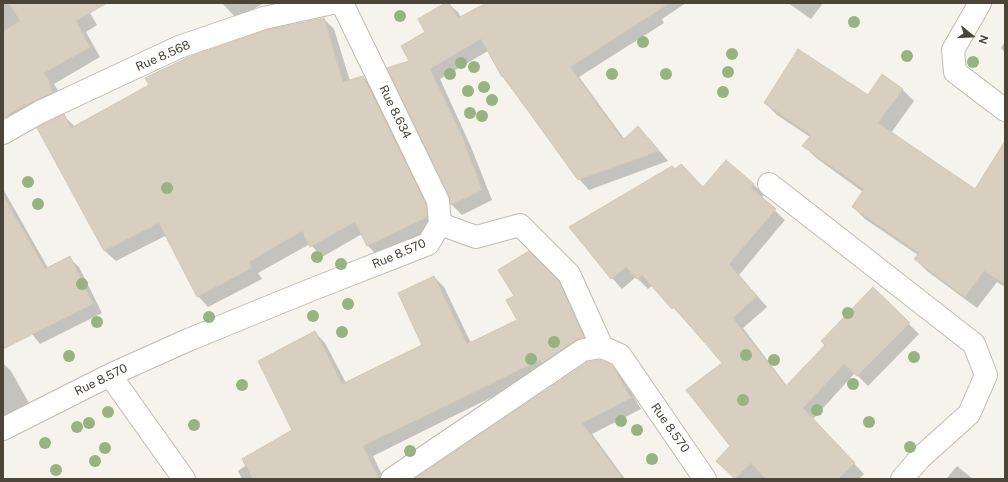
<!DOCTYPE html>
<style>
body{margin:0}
#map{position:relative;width:1008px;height:482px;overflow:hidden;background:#f6f3ec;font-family:"Public Sans",sans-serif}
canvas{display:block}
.frame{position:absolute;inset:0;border:4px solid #4b4439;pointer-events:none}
.north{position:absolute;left:952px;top:16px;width:40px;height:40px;-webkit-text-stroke:3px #fff;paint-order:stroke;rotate:108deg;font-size:11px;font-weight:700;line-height:16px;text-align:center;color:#4b4439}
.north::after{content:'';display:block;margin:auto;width:14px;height:18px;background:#4b4439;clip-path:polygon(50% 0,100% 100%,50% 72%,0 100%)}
</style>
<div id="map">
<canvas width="1008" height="482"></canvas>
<div class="frame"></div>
<div class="north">N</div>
</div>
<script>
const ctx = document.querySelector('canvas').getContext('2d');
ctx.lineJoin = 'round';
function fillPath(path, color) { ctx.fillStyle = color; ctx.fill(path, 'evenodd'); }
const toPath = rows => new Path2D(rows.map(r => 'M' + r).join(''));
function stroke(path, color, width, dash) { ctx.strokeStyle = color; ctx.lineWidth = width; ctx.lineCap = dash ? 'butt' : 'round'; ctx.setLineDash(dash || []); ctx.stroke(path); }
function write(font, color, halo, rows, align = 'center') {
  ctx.font = font + ' "Public Sans",sans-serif'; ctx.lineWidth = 3; ctx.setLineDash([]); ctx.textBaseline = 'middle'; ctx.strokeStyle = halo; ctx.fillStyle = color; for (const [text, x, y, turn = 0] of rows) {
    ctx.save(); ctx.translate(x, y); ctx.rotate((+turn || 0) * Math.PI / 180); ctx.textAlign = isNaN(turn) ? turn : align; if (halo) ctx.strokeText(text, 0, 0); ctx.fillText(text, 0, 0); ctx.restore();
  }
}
const shadow = toPath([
 [3,3,84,3,97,25,86,32,100,57,54,84,60,94,15,128,3,115],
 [222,3,264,3,237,19],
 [447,3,458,12,461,18,488,3,686,3,662,19,664,23,579,77,625,140,648,137,668,161,589,190,579,179,502,76,488,51,440,79,471,147,492,200,462,215,452,205,410,61,427,32],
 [788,3,823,3,811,19],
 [324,19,334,29,350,81,363,77,374,87,436,216,437,228,378,256,368,246,362,234,322,257,310,244,258,273,262,279,208,307,198,296,167,235,116,261,105,251,39,128,64,116,75,127],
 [1005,41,1005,53,1001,48],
 [902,89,914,101,891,133,975,190,1005,175,1005,287,997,282,977,308,927,271,915,259,918,255,865,219,853,207,863,192,815,157,804,146,810,137,777,115,765,103,868,96],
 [726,161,754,185,764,195,761,198,785,220,739,275,767,307,743,328,787,386,826,345,873,289,919,334,868,386,855,373,813,419,864,474,859,479,736,479,717,461,731,446,723,363,653,285,648,289,636,277,622,289,612,278,675,170,703,189],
 [3,189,48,268,69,258,79,267,102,313,40,344,3,298],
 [528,253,569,293,593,347,373,456,384,479,242,479,238,471,293,431,315,332,325,343,346,383,424,346,434,277,444,287,471,343,518,321,516,296],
 [3,363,11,371,34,412,3,430],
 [611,366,622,376,641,409,592,434,625,479,416,479],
 [957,466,973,479,946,479]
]);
const building = toPath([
 [9,3,107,3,76,21,90,47,44,73,50,83,49,84,53,92,25,105,3,118,3,31,20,21,9,3],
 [445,3,449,3,458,18,486,3,670,3,570,67,623,140,638,126,659,151,578,180,503,76,502,77,481,39,430,69,462,136,482,190,451,205,449,196,387,68,409,61,401,46,425,32,418,19,445,3],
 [324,18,343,82,363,76,426,204,427,217,367,246,355,222,310,247,302,231,249,262,252,268,197,297,159,223,104,251,37,128,64,114,71,128,149,85,145,78,189,57,267,30,324,18],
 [798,49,868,95,882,74,903,89,878,123,975,189,1005,141,1005,284,984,271,965,297,914,259,919,253,852,207,864,189,802,146,811,135,764,103,798,49],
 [726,160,754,184,751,188,776,209,729,264,757,296,733,318,786,386,825,345,821,341,873,287,910,323,857,376,844,364,803,408,855,463,838,479,766,479,751,463,735,479,716,461,730,446,686,390,722,363,674,307,672,309,642,275,637,279,626,267,611,279,569,227,672,166,675,169,681,164,703,187,726,160],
 [3,195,45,269,70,256,93,304,3,349,3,195],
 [529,251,559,281,584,337,576,340,542,363,540,360,363,446,379,479,253,479,242,459,292,430,258,361,315,331,342,384,422,345,398,293,434,276,467,344,517,320,506,300,514,296,498,270,529,251],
 [600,360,612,365,631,398,582,423,623,479,414,479,588,362,600,360]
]);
const street = toPath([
 [342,3,438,201,440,224],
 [980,3,953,50,955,72,1005,110],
 [3,133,40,112,179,47,264,18,332,3],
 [769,184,974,344,986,375,969,414,920,458,902,479],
 [110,375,184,479],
 [3,429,110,375,188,340,308,291,428,244,440,224,476,237,520,225,569,274,602,347,620,355,705,479],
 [392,479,583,350,602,347]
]);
const trees = [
 [400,16],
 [854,22],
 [643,42],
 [732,54],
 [907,56],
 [973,62],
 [461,63],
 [474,67],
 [728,72],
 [450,74],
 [612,74],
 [666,74],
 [484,87],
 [468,91],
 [723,92],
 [492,100],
 [470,113],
 [482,116],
 [28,182],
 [167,188],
 [38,204],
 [317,257],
 [341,264],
 [82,284],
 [348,304],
 [848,313],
 [313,316],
 [209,317],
 [97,322],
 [342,332],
 [554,342],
 [746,355],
 [69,356],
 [914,357],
 [531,359],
 [774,360],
 [853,384],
 [242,385],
 [743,400],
 [817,410],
 [108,412],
 [621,421],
 [869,422],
 [89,423],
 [194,425],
 [77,427],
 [637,430],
 [45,443],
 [910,447],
 [105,448],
 [410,451],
 [652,459],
 [95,461],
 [56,470]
];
const streetNames = [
 ["Rue 8.568",163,56,-24],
 ["Rue 8.634",395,112,64],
 ["Rue 8.570",399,254,-23],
 ["Rue 8.570",101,380,-26],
 ["Rue 8.570",670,428,55]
];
fillPath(shadow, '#0003');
fillPath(building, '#d8cfc1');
stroke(building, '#d3c7b4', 1);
stroke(street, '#c2bbae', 24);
stroke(street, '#fff', 22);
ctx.fillStyle = '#97b381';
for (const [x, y] of trees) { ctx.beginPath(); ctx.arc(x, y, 6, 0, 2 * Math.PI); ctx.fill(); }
write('12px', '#4b4439', '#fff', streetNames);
</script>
